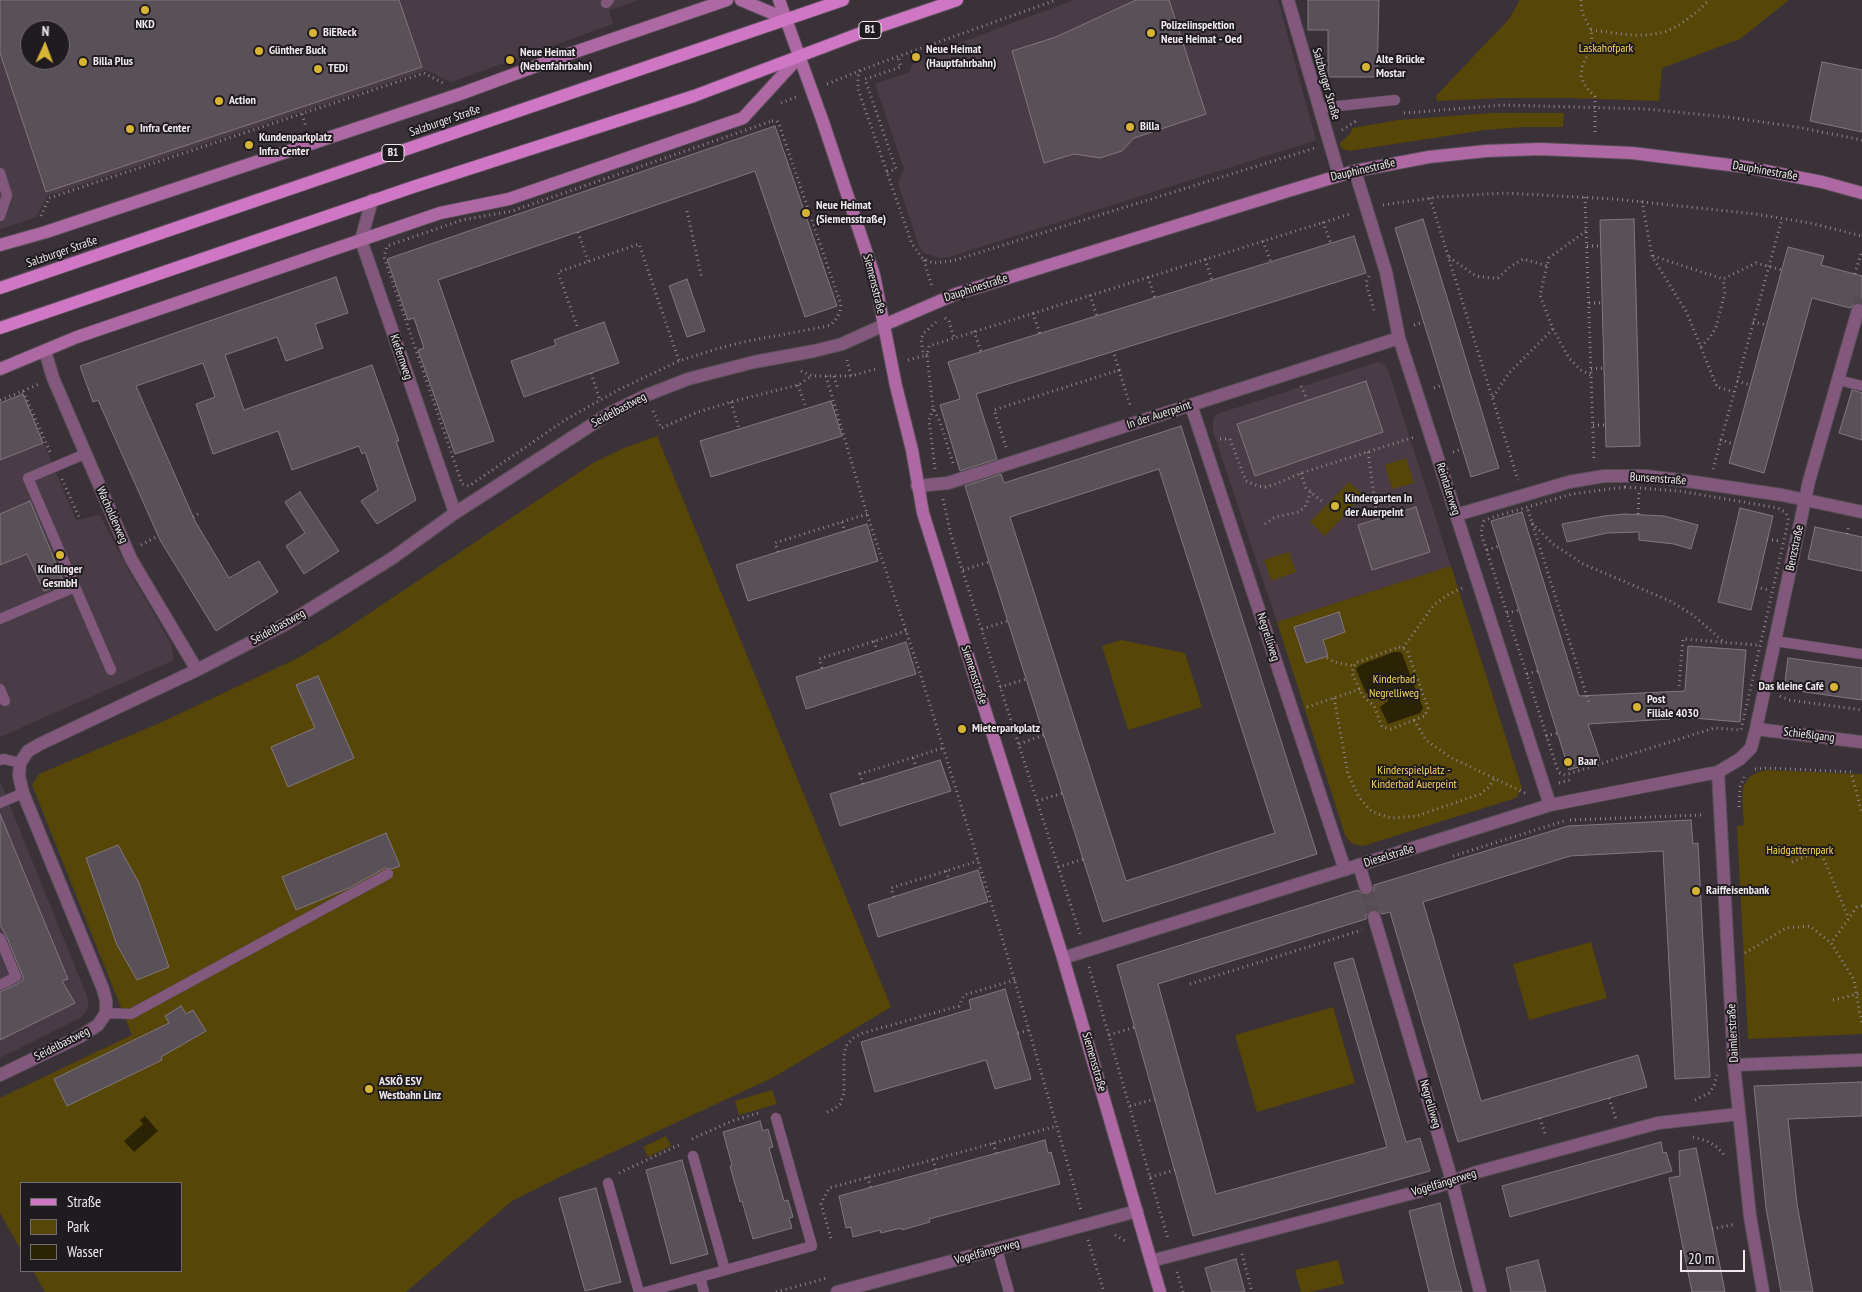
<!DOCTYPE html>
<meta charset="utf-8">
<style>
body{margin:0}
#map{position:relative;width:1862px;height:1292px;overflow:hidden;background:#3b3239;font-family:"PT Sans Narrow",sans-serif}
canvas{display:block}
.legend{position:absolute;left:20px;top:1182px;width:162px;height:90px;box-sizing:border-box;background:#1f1b1e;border:1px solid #726d71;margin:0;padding:6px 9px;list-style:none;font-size:15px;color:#efe9ed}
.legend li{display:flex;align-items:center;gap:10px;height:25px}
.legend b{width:25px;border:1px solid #726d71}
.north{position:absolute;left:20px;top:20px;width:50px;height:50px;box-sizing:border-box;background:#1f1b1e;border:1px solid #726d71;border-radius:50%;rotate:2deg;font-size:14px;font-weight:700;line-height:20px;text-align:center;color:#efe9ed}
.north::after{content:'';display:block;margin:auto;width:18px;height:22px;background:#d7b434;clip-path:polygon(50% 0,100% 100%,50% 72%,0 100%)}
.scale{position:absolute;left:1680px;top:1250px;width:65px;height:22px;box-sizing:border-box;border:2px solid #efe9ed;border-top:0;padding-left:6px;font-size:15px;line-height:18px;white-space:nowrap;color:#efe9ed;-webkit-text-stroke:4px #1f1b1e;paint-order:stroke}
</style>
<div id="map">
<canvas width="1862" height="1292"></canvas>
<ul class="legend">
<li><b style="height:6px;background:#cf76c4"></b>Straße</li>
<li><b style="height:14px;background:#564607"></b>Park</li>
<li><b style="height:14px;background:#2b2306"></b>Wasser</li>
</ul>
<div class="north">N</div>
<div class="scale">20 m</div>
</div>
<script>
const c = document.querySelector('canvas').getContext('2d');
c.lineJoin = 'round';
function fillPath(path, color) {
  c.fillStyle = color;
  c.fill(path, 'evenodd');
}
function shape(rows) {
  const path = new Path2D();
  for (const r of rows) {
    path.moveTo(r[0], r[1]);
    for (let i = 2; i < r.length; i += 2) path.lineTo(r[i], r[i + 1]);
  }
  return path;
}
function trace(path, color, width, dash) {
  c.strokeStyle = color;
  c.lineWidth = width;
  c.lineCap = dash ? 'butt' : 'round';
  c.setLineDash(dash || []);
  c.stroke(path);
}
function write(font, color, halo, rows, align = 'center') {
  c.font = font + ' "PT Sans Narrow",sans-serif';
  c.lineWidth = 4;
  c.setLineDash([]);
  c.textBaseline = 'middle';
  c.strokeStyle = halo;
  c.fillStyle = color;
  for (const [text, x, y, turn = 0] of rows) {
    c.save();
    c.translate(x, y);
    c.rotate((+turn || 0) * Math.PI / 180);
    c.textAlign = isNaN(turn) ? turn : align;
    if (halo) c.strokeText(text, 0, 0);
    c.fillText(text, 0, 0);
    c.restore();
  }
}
fillPath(shape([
 [0,0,639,0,609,10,613,24,451,82,426,70,47,196,36,217,1,229,0,229],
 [30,30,60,30,60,60,30,60],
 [1074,0,1278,0,1316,140,949,257,940,258,924,253,919,246,898,183,904,169,875,84,910,72,912,64,930,57,930,54],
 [1378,362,1384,364,1388,370,1451,566,1277,622,1213,431,1213,419,1217,414],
 [23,394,76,520,100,515,127,568,171,643,174,660,0,737,0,403],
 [0,781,88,999,88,1006,85,1013,80,1018,0,1058]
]), '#493c46');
fillPath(shape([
 [1520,0,1789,0,1740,39,1662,68,1659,101,1567,98,1502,98,1437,101,1436,96,1509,19],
 [1491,113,1564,113,1563,127,1524,127,1485,130,1349,151,1342,148,1339,144,1349,135,1353,128,1398,120],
 [657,436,891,1007,774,1077,566,1174,512,1201,406,1292,45,1292,33,1271,181,1271,181,1183,21,1183,21,1250,0,1213,0,1098,132,1035,32,785,39,774,162,722,298,658,337,635,593,463,624,448],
 [1406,458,1414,483,1392,489,1385,465],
 [1349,482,1363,495,1325,536,1310,522],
 [1289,552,1296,572,1271,581,1264,560],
 [1451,566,1522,788,1516,798,1363,846,1356,845,1350,842,1345,835,1277,622],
 [1121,640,1185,653,1202,707,1128,730,1102,646],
 [1765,770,1862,774,1862,1034,1748,1039,1737,826,1744,825,1742,799,1743,788,1747,780,1752,775],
 [1591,942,1607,998,1529,1020,1513,964],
 [1333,1007,1355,1083,1257,1112,1235,1035],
 [772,1090,777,1104,739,1115,735,1101],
 [666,1136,671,1146,648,1157,643,1147],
 [1338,1260,1344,1284,1310,1292,1301,1292,1295,1270]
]), '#564607');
fillPath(shape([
 [1394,652,1400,652,1402,654,1423,708,1420,713,1388,724,1380,707,1388,701,1388,693,1382,690,1371,694,1366,693,1356,669,1360,665],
 [145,1116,158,1131,134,1152,124,1141,143,1124,140,1120]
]), '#2b2306');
const building = shape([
 [0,0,399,0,422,67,46,192,0,53,0,0],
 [30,30,60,30,60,60,30,60,30,30],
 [1136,0,1169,0,1206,114,1134,138,1122,151,1100,158,1074,154,1044,163,1012,51,1056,37,1136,0],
 [1308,0,1379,0,1377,77,1328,77,1328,30,1308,30,1308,0],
 [1822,62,1862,70,1862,132,1810,121,1822,62],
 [775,126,837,306,805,317,755,171,438,280,494,441,455,454,418,350,424,348,414,318,408,320,387,259,775,126],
 [1423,219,1499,468,1471,477,1395,228,1423,219],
 [1634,219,1640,446,1606,447,1600,220,1634,219],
 [1354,236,1366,273,976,394,997,459,960,471,940,405,960,399,948,362,1354,236],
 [1788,247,1824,256,1821,265,1862,276,1862,303,1856,302,1850,308,1812,298,1764,473,1729,463,1788,247],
 [336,277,348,313,315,324,323,348,286,361,277,337,225,355,244,410,372,365,399,441,396,441,416,500,377,524,361,501,378,490,365,452,362,454,359,446,292,470,278,431,213,454,196,404,215,397,203,363,136,386,195,521,229,578,259,561,278,592,216,631,160,540,98,400,93,402,80,366,336,277],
 [687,279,705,331,687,337,669,286,687,279],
 [604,322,619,363,524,397,511,361,556,345,554,340,604,322],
 [1366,381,1383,432,1255,476,1237,424,1366,381],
 [1852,390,1862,393,1862,440,1839,433,1852,390],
 [23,394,43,443,0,460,0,403,23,394],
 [831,401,842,436,711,477,700,441,831,401],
 [1181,426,1317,854,1103,922,965,486,1001,474,1004,483,1181,426],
 [1159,469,1275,833,1126,881,1010,517,1159,469],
 [300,492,339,551,304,574,286,546,305,533,285,502,300,492],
 [30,501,64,583,44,591,27,554,0,565,0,514,30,501],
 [1416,507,1430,552,1372,570,1358,525,1416,507],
 [1740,508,1773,516,1751,610,1718,602,1740,508],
 [1522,512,1579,696,1685,691,1688,646,1746,650,1740,722,1670,716,1670,719,1588,724,1600,760,1569,770,1491,521,1522,512],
 [1625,514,1664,516,1698,525,1691,549,1674,544,1639,540,1639,532,1607,533,1567,542,1562,524,1604,516,1625,514],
 [867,524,878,561,748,601,736,565,867,524],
 [1815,527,1862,537,1862,571,1808,559,1815,527],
 [1339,612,1345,632,1323,640,1328,656,1306,663,1294,627,1339,612],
 [906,642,916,674,806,709,796,677,906,642],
 [1788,658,1862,668,1862,700,1784,689,1788,658],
 [318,676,354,758,288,787,271,747,315,728,296,685,318,676],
 [940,760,951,791,840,826,830,794,940,760],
 [0,814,68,979,62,981,75,1003,0,1040,0,992,19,983,23,980,23,977,6,935,0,925,0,814],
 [1691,820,1693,844,1698,843,1710,1077,1675,1079,1663,851,1570,856,1423,902,1481,1101,1638,1055,1647,1087,1458,1142,1390,912,1382,914,1376,909,1371,909,1366,915,1366,919,1158,984,1216,1194,1387,1147,1334,963,1353,958,1406,1142,1420,1138,1430,1171,1193,1236,1117,965,1358,890,1364,896,1369,896,1374,890,1374,885,1568,826,1691,820],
 [386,833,400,866,392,869,385,868,349,888,296,910,282,877,386,833],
 [118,845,139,883,169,967,137,980,117,945,86,858,118,845],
 [978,870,988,902,878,937,868,905,978,870],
 [1005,989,1031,1079,995,1089,986,1060,875,1092,861,1042,971,1009,969,1000,1005,989],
 [181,1006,186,1014,193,1010,206,1031,161,1057,162,1060,67,1106,54,1079,169,1023,165,1016,181,1006],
 [1862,1082,1862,1116,1788,1119,1797,1204,1813,1292,1781,1292,1766,1208,1754,1086,1862,1082],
 [760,1121,763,1131,768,1129,773,1147,769,1148,784,1201,788,1200,793,1217,789,1218,792,1228,753,1239,742,1201,740,1202,730,1166,732,1165,723,1132,760,1121],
 [1045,1140,1048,1153,1051,1152,1060,1184,929,1219,930,1222,902,1230,901,1228,881,1233,880,1230,853,1237,851,1227,846,1228,839,1196,1045,1140],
 [1661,1142,1663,1153,1666,1152,1672,1171,1510,1217,1502,1186,1661,1142],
 [1696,1148,1718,1256,1725,1292,1692,1292,1669,1178,1680,1176,1679,1151,1696,1148],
 [682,1160,708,1254,671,1264,646,1170,682,1160],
 [596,1188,621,1282,585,1291,559,1198,596,1188],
 [1440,1203,1455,1267,1462,1292,1429,1292,1409,1211,1440,1203],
 [1236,1259,1245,1292,1212,1292,1205,1268,1236,1259],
 [1538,1260,1546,1292,1511,1292,1506,1268,1538,1260]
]);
fillPath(building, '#5a5058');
trace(building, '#827780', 1);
trace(shape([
 [1858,310,1862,297],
 [1366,888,1374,917]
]), '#564d54', 12, [12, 6]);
const lane = shape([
 [606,3,609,0],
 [1319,108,1395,100],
 [0,173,7,195,0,216],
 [1838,380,1862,386],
 [85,454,28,478,111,670],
 [0,619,75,587],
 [1775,641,1862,654],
 [0,689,5,701],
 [0,760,4,759,20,763],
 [0,803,23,793],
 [0,938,16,977,0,985],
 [106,1013,131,1014,388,874],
 [693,1156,725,1270],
 [608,1183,639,1292],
 [997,1249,1009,1292],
 [700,1277,704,1292],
 [646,1292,812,1246,776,1118]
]);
const street = shape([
 [1288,0,1339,175],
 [1355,171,1386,272,1399,338,1550,805],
 [372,200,361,240,455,513],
 [45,351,53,378,131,559,197,670],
 [1191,405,1345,870],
 [917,486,948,483,1399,338],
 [1456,515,1569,482,1604,476,1645,476,1680,480,1782,495,1862,512],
 [1756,729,1862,742],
 [1718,772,1734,1065,1750,1216,1763,1292],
 [1359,865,1366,888],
 [1374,917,1452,1181,1480,1292],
 [1063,958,1550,805,1718,772,1740,759,1751,748,1756,729,1809,481,1858,310],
 [1734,1065,1862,1060],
 [0,1075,81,1036,98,1025,106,1013,106,1001,103,989,23,793,19,776,20,763,28,751,40,744,197,670,286,624,391,559,455,513,610,413,647,395,688,379,754,362,814,351,842,344,884,325],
 [1151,1261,1436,1187,1477,1172,1658,1123,1739,1114],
 [837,1292,1137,1211]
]);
const secondary = shape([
 [741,0,786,19],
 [779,0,823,122,874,275,896,386,912,450,923,513,1063,958,1160,1292],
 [0,245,46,232,463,93,569,54,727,0],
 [884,325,956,294,1288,191,1355,171,1429,157,1486,151,1540,149,1632,153,1746,167,1822,182,1862,193],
 [0,369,77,337,440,213,509,199,743,118,799,57]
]);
const primary = shape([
 [0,288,843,0],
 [0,328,413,187,694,96,866,31,957,0]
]);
trace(lane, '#584f56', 11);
trace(street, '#584f56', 14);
trace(secondary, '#584f56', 14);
trace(primary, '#584f56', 14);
trace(shape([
 [1581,0,1582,12,1591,30,1592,37,1591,47,1582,67,1581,77,1586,87,1595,97,1595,135],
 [1591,30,1630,35,1648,35,1665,32,1679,25,1698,11,1709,0],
 [860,70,858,76,858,89,912,244,923,259,933,263,952,261,1315,148],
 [827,84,877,64,1056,0],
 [781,103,796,97],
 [1404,113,1504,105,1647,109,1727,117,1797,127,1862,140],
 [302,114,306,127],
 [772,121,777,121,779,124,841,305,840,312,836,319,831,325,823,327,748,341,716,349,679,361,620,389,565,420,469,486,462,484,384,257,387,246,462,220,512,211,772,121],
 [1342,130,1356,121],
 [887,172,896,169,865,79,901,67,898,57],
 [1585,197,1594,462],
 [1430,198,1518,480],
 [1642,201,1652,256,1687,313,1717,387,1734,392],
 [1383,205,1438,197,1505,193,1614,199,1755,214,1810,223,1862,236],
 [687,211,702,279],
 [41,216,49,198,424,73,443,83],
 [1323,222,1331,244],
 [1586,231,1549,258,1540,295,1553,329,1569,358,1581,370,1591,375],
 [578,232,588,261],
 [1263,241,1271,262],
 [1587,246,1600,246],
 [1653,256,1723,279,1756,263,1782,270],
 [1449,257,1476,276,1490,278,1498,278,1510,267,1523,259,1547,266],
 [1205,259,1212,280],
 [924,260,932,287],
 [1855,274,1862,250],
 [1369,276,1366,283,1374,310],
 [1148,277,1155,298],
 [1090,295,1097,316],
 [1589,303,1602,303],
 [1033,313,1040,334],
 [945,318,949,321,954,338],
 [1753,322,1767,325],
 [1414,325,1424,322],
 [577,326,558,272,639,244,679,361],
 [974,331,981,352],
 [1701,347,1711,336,1716,327,1725,292,1723,279],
 [927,355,923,351,921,340,923,334,936,322],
 [847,360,851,376],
 [908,360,927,355],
 [1591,369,1604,368],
 [1119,370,1131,408],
 [801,371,812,376,851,376,876,369],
 [591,373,600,400],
 [826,376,867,514,922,679,1006,951,1081,1210],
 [834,376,838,389],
 [1737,381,1750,385],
 [798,385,806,408],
 [1301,386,1307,400],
 [1434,388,1443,385],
 [23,391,39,384],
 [1493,397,1509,373,1553,329],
 [0,400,23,391,50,452],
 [731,402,739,429],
 [933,409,929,420,935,469],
 [653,411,661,428,698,412,734,401,798,385,812,376],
 [1593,425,1606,425],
 [1220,439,1230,439,1246,481,1258,486,1265,487,1276,484,1301,473,1415,437],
 [1720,440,1734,444],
 [1006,447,994,410,1119,370,1113,351],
 [1368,452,1376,510],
 [1453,452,1462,449],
 [953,463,940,422,933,408,927,355,929,346,1350,214],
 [1713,469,1782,219],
 [1301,473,1306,488,1324,503],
 [62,479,79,517],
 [1625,487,1679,491,1778,508,1786,513,1788,519,1787,527,1741,730,1714,728,1565,775,1560,773,1557,768,1481,533,1482,527,1484,521,1490,518,1572,494,1625,487],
 [943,499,951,535,1081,937],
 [1528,510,1589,703],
 [1638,514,1639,493],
 [193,517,198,514],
 [842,522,845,532],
 [1532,523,1553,544,1583,564,1670,601,1693,615,1725,643],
 [1265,524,1275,517,1299,512,1305,507,1311,492],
 [1847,534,1849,525],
 [1767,539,1780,541],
 [141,545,158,536],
 [1487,550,1499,546],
 [778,552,775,543,867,514],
 [963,570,989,562],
 [1756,587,1769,590],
 [1507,613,1519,610],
 [982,629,1008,621],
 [874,641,877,651],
 [1399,647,1407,650,1428,708,1425,716,1391,729,1382,727,1374,706,1362,695,1352,673,1355,663,1399,647],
 [1403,648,1434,605,1449,594,1462,588],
 [1327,658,1334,662,1354,666],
 [822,668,819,659,906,631],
 [1527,674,1538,671],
 [1679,686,1683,639,1757,645],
 [1000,687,1026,679],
 [1780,696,1789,700,1862,710],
 [1334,698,1348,774,1359,797,1372,812,1391,818,1417,816,1480,794,1489,787,1494,779],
 [1307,707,1360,689],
 [1414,720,1426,740,1450,757,1527,794],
 [1546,736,1558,733],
 [1019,744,1044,735],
 [913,758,916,767],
 [1755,769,1767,768,1851,772,1862,814],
 [1559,783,1570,780],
 [863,784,860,774,943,748],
 [1037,801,1063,793],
 [1739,807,1740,787,1744,777],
 [1570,820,1703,815],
 [1453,856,1564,821],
 [1792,862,1820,850,1849,919],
 [1058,867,1084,859],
 [946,871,949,879],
 [894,897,891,888,978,861],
 [1862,906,1857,907,1831,943,1854,980,1862,1026],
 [1745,953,1786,928,1810,926,1831,943],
 [1089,967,1168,1239],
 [1190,984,1362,930],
 [1833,1000,1862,993],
 [1018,1033,1029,1030],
 [1109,1035,1135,1027],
 [1609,1098,1616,1119],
 [1695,1100,1709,1093,1714,1086,1717,1075],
 [1130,1106,1155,1099],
 [827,1112,834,1109,840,1104,844,1093,844,1056,846,1046,853,1038,863,1033,959,1006,964,995,1015,980],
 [1540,1118,1546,1137],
 [1693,1137,1707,1141,1717,1147,1725,1156],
 [692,1139,732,1121,762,1112],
 [993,1143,997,1156],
 [933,1159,937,1174],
 [619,1173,681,1144],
 [867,1177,871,1187],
 [1150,1177,1175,1170],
 [1712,1229,1736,1224],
 [1115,1235,1127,1242],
 [831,1238,821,1204,829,1188,1057,1126],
 [1088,1240,1104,1292],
 [1242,1254,1252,1292],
 [1177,1272,1183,1292],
 [776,1292,827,1278]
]), '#8f878d', 3, [1, 4]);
trace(lane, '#83587d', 10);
trace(street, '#83587d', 12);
trace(secondary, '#ae69a5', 12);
trace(primary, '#cf76c4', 12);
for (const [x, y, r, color] of [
 [145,10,5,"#d7b434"],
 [313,33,5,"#d7b434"],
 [1151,33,5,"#d7b434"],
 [259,51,5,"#d7b434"],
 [916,57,5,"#d7b434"],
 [510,60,5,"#d7b434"],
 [83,62,5,"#d7b434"],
 [1366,67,5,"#d7b434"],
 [318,69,5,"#d7b434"],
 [219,101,5,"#d7b434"],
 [1130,127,5,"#d7b434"],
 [130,129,5,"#d7b434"],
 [249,145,5,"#d7b434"],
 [806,213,5,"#d7b434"],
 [1335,506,5,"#d7b434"],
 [60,555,5,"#d7b434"],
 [1834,687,5,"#d7b434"],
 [1637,707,5,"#d7b434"],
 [962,729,5,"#d7b434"],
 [1568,762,5,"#d7b434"],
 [1696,891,5,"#d7b434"],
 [369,1089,5,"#d7b434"]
]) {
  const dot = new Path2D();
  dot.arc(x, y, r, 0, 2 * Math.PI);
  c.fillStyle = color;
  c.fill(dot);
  trace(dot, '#1f1b1e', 2);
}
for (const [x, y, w] of [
 [870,30,22],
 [393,153,22]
]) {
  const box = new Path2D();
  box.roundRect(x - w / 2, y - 8.5, w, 17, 4);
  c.fillStyle = '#1f1b1e';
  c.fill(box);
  trace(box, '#efe9ed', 1);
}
write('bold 11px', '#efe9ed', null, [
 ["B1",870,30],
 ["B1",393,153]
]);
write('bold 12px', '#efe9ed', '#1f1b1e', [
 ["NKD",145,25,"center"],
 ["Polizeiinspektion",1161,26],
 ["Neue Heimat - Oed",1161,40],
 ["BiEReck",323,33],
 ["Neue Heimat",926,50],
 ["(Hauptfahrbahn)",926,64],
 ["Günther Buck",269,51],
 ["Neue Heimat",520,53],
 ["(Nebenfahrbahn)",520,67],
 ["Alte Brücke",1376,60],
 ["Mostar",1376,74],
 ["Billa Plus",93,62],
 ["TEDi",328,69],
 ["Action",229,101],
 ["Billa",1140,127],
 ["Infra Center",140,129],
 ["Kundenparkplatz",259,138],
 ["Infra Center",259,152],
 ["Neue Heimat",816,206],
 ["(Siemensstraße)",816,220],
 ["Kindergarten In",1345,499],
 ["der Auerpeint",1345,513],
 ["Kindlinger",60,570,"center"],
 ["GesmbH",60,584,"center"],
 ["Das kleine Café",1824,687,"right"],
 ["Post",1647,700],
 ["Filiale 4030",1647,714],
 ["Mieterparkplatz",972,729],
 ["Baar",1578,762],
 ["Raiffeisenbank",1706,891],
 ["ASKÖ ESV",379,1082],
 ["Westbahn Linz",379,1096]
], 'left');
write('12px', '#f9d55c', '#1f1b1e', [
 ["Laskahofpark",1606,49],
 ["Kinderbad",1394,680],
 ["Negrelliweg",1394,694],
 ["Kinderspielplatz -",1414,771],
 ["Kinderbad Auerpeint",1414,785],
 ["Haidgatternpark",1800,851]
]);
write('12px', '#efe9ed', '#1f1b1e', [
 ["Salzburger Straße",1326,84,74],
 ["Salzburger Straße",445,121,-19],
 ["Dauphinestraße",1363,170,-13],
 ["Dauphinestraße",1765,171,10],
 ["Salzburger Straße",62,252,-19],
 ["Siemensstraße",874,284,76],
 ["Dauphinestraße",976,288,-18],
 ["Kiefernweg",401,357,71],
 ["Seidelbastweg",619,410,-28],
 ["In der Auerpeint",1159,415,-18],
 ["Bunsenstraße",1658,479,4],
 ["Reintalerweg",1448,489,72],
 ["Wacholderweg",112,515,66],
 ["Benzstraße",1795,548,-78],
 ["Seidelbastweg",278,627,-29],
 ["Negrelliweg",1268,637,72],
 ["Siemensstraße",974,675,72],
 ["Schießlgang",1809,735,7],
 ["Dieselstraße",1389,856,-17],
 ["Daimlerstraße",1733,1033,-93],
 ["Seidelbastweg",62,1044,-27],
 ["Siemensstraße",1094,1062,74],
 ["Negrelliweg",1430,1104,74],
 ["Vogelfängerweg",1444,1183,-17],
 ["Vogelfängerweg",987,1252,-15]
]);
</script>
